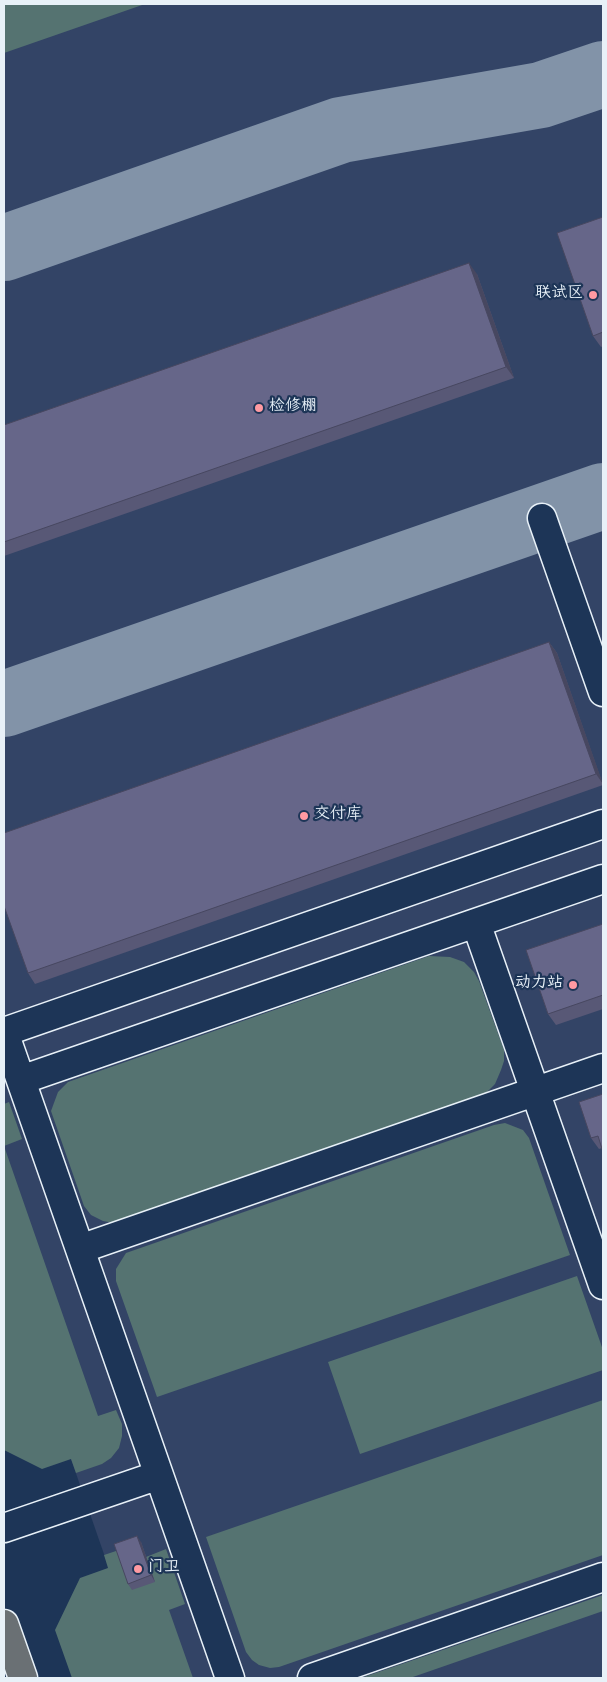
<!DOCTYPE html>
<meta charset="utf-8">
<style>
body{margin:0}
#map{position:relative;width:607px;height:1682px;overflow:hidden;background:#1d3557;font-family:Dekko,sans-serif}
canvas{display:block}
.frame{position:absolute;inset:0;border:5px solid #e8f1f8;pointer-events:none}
</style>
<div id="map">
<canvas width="607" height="1682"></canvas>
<div class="frame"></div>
</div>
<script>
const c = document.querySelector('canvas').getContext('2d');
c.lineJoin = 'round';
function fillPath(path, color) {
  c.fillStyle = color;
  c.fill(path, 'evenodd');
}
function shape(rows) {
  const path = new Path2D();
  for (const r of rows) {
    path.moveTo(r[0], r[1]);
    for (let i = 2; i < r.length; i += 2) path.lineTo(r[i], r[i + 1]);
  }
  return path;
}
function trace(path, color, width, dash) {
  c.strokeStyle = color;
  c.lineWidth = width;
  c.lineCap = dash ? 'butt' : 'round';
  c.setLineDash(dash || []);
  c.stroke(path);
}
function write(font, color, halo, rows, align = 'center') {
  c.font = font + ' Dekko,"LXGW WenKai TC",sans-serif';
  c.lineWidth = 4.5;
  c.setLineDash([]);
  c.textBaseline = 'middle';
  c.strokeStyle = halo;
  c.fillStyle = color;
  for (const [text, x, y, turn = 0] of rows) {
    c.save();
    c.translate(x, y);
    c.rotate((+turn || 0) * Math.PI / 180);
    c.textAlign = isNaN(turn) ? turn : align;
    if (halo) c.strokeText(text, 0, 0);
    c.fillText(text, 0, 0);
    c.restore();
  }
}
fillPath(shape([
 [4,4,603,4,603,1678,147,1678,4,1266]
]), '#346');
fillPath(shape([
 [4,4,145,4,4,53],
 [429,956,450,957,464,962,474,972,479,981,504,1050,504,1061,501,1070,495,1084,485,1094,472,1100,114,1223,103,1221,91,1215,84,1206,51,1111,58,1092,68,1082],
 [9,1102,22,1139,4,1146,4,1104],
 [505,1123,523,1130,529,1138,570,1255,157,1397,116,1281,116,1269,126,1253,494,1125],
 [4,1146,98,1416,116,1410,122,1424,122,1436,119,1448,111,1458,102,1464,76,1473,71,1459,42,1469,4,1450],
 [577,1276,603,1350,603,1370,360,1454,328,1362],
 [603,1400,603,1555,279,1667,270,1668,259,1665,252,1660,246,1652,206,1537],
 [166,1549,185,1604,169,1610,193,1678,72,1678,55,1630,80,1578,108,1568,104,1555,119,1550,146,1557],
 [603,1595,603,1611,410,1678,361,1678]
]), '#557371');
trace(shape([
 [4,248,341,130,541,95,603,74],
 [4,704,603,496]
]), '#8293a8', 66);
const minor = shape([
 [542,518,603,692],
 [476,923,603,1285],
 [4,1032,230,1678],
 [4,1032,603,824],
 [21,1080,603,879],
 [80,1249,603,1068],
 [4,1528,159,1475],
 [312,1678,603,1577]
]);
const major = shape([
 [4,1624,23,1678]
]);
trace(minor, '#e8f1f8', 31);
trace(major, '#e8f1f8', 31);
trace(minor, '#1d3557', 28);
trace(major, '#6a7074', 28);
fillPath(shape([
 [603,217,603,346,601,347,593,336],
 [477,274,514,378,4,556,4,425],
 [549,642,557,653,603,785,35,984,28,973],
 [603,924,603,1009,556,1025,548,1014],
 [603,1094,602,1148,599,1149,591,1138],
 [141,1542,155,1582,132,1590,128,1584]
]), '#585876');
fillPath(shape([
 [469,263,477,274,514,378,506,367],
 [549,642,557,653,603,784,596,774],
 [137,1536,141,1542,155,1582,151,1575]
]), '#474760');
const building = shape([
 [603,217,603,332,593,336,557,233,603,217],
 [469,263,506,367,4,542,4,425,469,263],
 [549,642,596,774,28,973,4,906,4,833,549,642],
 [603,924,603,995,548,1014,526,950,603,924],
 [603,1094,603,1152,598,1136,591,1138,579,1102,603,1094],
 [137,1536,151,1575,128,1584,114,1544,137,1536]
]);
fillPath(building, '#666689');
trace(building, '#474760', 1);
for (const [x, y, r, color] of [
 [593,295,5,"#ff9aa2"],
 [259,408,5,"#ff9aa2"],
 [304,816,5,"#ff9aa2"],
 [573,985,5,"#ff9aa2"],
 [138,1569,5,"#ff9aa2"]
]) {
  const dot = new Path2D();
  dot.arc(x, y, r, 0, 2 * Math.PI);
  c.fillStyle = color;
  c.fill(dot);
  trace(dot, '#1d3557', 2);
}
write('16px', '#e8f1f8', '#1d3557', [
 ["联试区",583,295,"right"],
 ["检修棚",269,408],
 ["交付库",314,816],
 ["动力站",563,985,"right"],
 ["门卫",148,1569]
], 'left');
</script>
